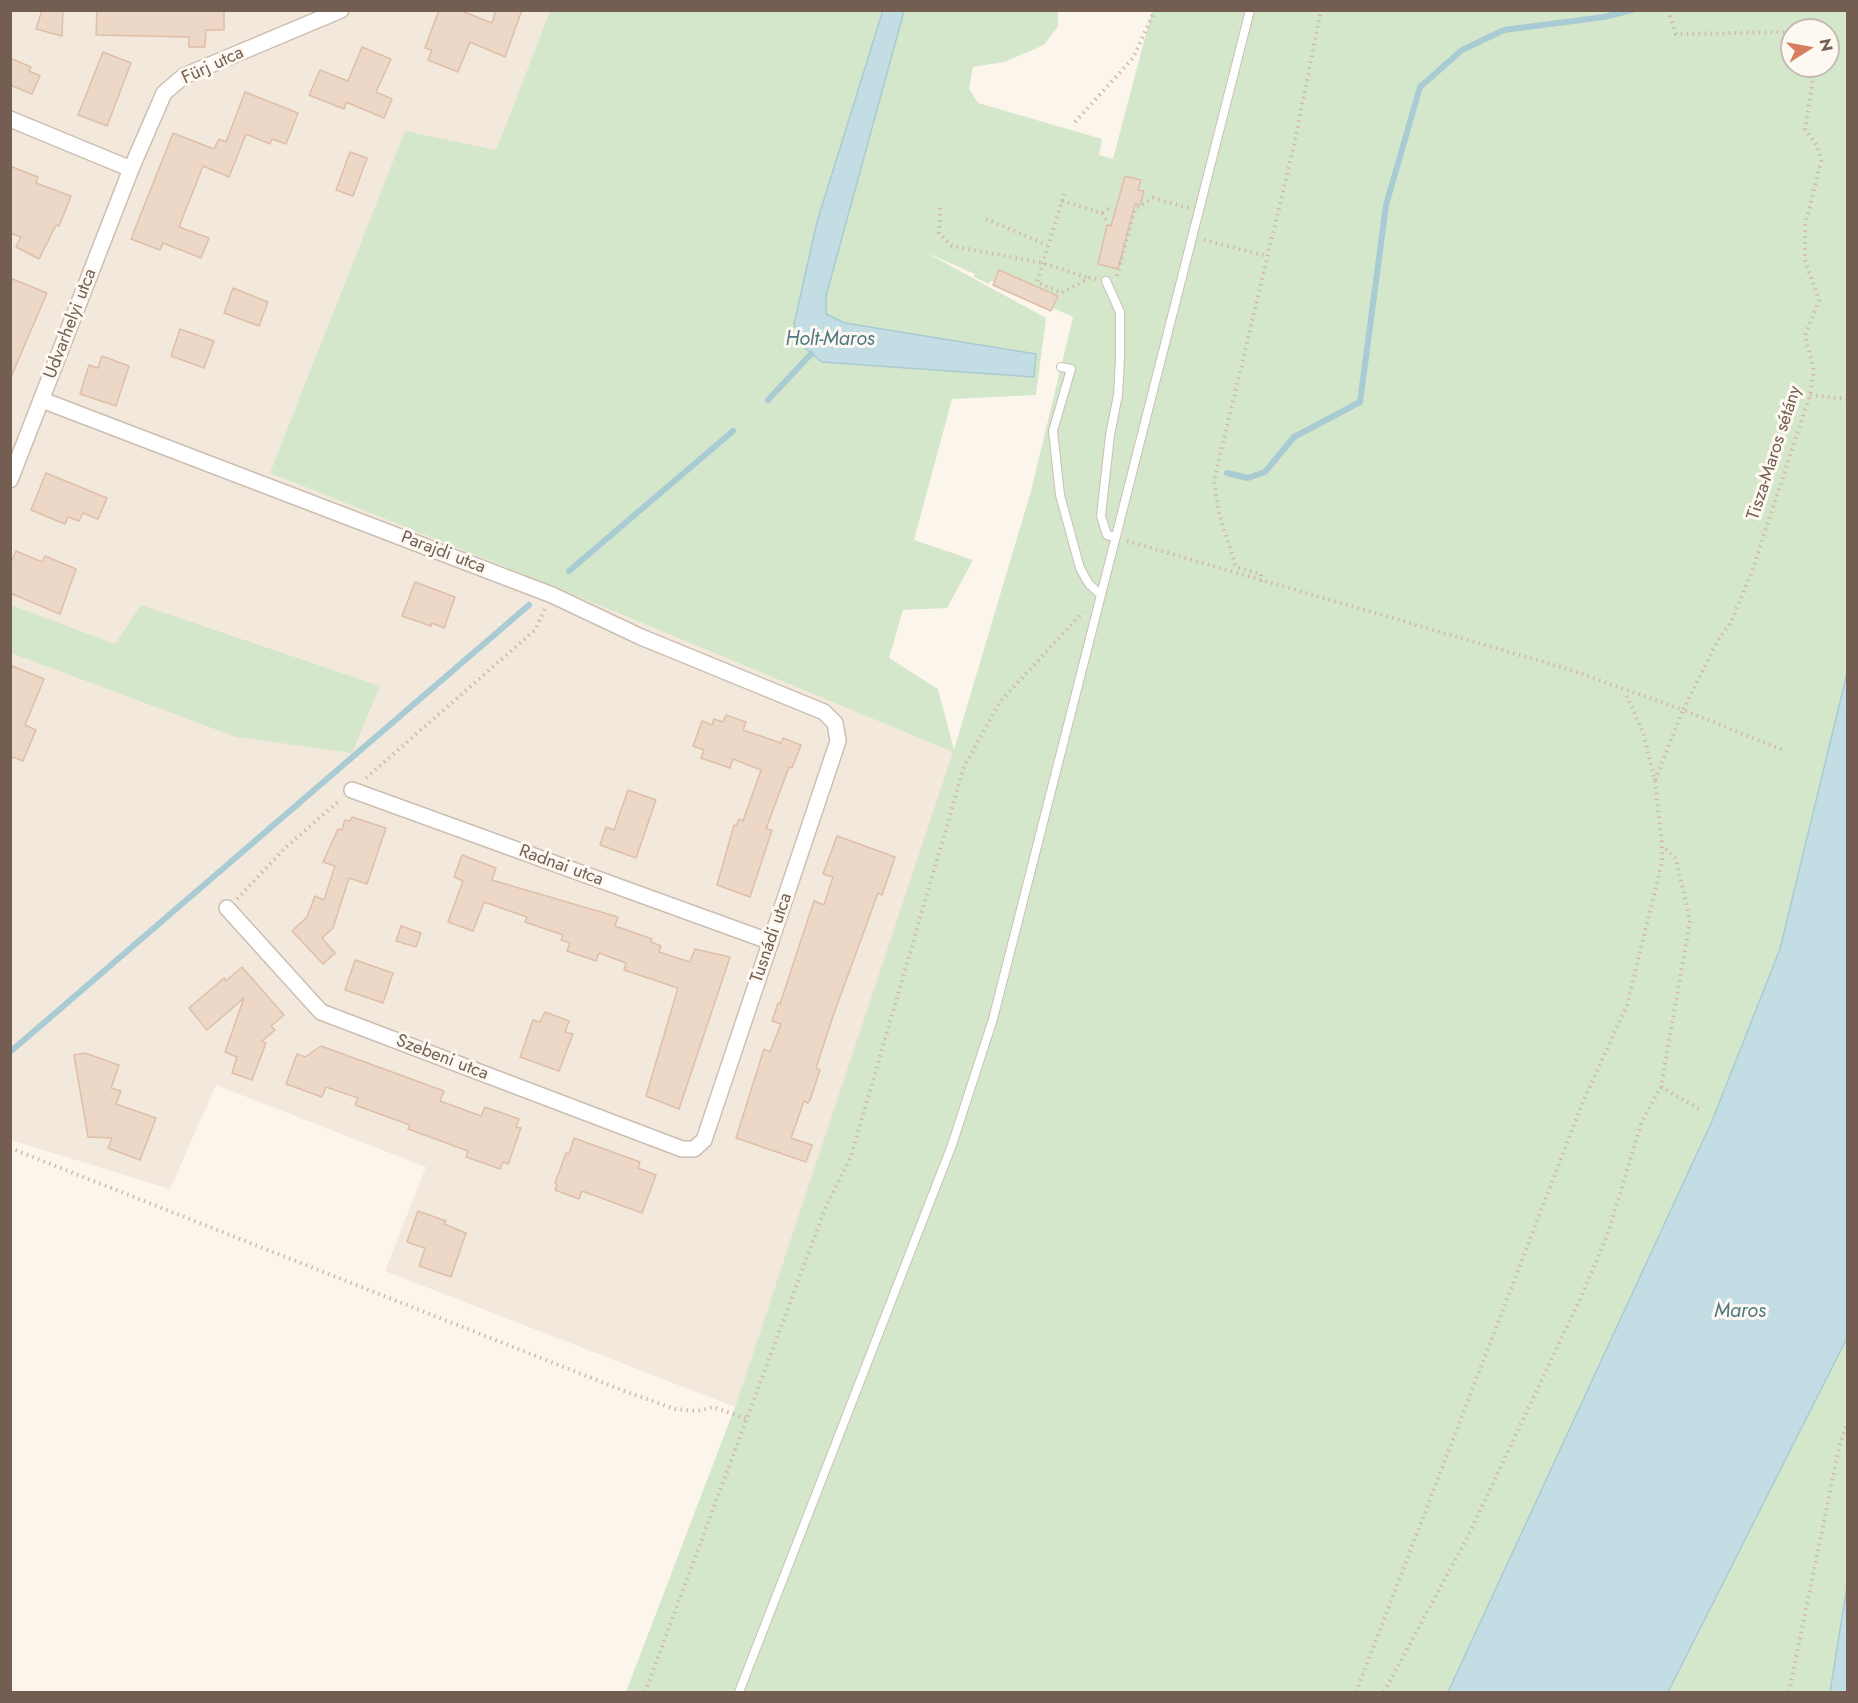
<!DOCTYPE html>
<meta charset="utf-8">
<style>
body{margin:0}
#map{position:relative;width:1858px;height:1703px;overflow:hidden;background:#fbf5ec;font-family:Jost,sans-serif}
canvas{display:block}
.frame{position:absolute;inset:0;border:12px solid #735e51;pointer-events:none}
.north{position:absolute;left:1780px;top:18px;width:60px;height:60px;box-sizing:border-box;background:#fdf9f2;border:2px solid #c6bbb2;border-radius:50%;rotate:79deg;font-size:16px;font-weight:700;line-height:24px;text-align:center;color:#735e51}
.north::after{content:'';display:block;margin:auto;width:21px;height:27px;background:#d67e5f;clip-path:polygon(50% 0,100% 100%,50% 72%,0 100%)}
</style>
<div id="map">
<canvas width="1858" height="1703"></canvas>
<div class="frame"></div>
<div class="north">N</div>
</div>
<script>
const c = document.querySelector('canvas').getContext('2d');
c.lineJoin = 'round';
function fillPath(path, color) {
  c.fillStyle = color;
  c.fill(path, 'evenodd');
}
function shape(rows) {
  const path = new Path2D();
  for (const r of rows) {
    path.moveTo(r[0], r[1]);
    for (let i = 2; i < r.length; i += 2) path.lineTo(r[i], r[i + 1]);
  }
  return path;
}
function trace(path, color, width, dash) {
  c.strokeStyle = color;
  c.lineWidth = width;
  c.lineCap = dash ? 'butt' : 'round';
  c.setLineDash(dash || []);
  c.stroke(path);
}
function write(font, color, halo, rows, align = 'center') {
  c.font = font + ' Jost,sans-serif';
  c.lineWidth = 6;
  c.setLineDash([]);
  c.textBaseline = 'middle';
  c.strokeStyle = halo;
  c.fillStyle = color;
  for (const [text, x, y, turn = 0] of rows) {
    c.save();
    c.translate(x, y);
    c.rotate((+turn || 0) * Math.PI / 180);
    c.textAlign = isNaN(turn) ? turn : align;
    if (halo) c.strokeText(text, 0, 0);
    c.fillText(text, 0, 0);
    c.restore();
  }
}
fillPath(shape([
 [10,11,550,11,496,150,270,473,560,589,954,752,735,1407,385,1271,426,1167,216,1085,170,1189,11,1140]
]), '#f2e8db');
fillPath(shape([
 [550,11,883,11,817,222,794,324,1034,377,1035,354,845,323,826,314,826,296,904,11,1058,11,1058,26,1044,45,1004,62,973,67,969,89,978,103,1102,139,1099,155,1113,159,1152,11,1847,11,1848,673,1829,758,1780,949,1712,1120,1448,1692,626,1692,735,1407,953,752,560,589,270,473,405,131,496,150],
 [1792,30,1828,30,1828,66,1792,66],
 [925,252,975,274,974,277,989,284,991,281,994,282,993,285,1051,311,1053,308,1073,317,1031,491,954,750,938,689,889,658,903,610,947,608,973,560,914,540,952,399,1036,395,1046,318],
 [11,605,115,644,141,605,380,686,352,753,236,737,11,653],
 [1847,1338,1847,1586,1830,1692,1668,1692]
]), '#d5e7cb');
const water = shape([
 [883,10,904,11,826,296,826,314,845,323,1036,354,1034,377,822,362,801,345,794,324,817,222,883,10],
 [1847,673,1847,1338,1668,1692,1448,1692,1712,1121,1780,949,1847,673],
 [1847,1586,1847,1692,1830,1692,1844,1605,1847,1586]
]);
fillPath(water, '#c2dde3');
trace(water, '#a9cbd3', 1.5);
trace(shape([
 [768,400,811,354],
 [1227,473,1248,478,1265,472,1294,437,1360,402,1386,205,1420,87,1462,50,1504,30,1604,17,1632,10],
 [569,571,733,431],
 [10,1052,529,605]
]), '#a9cbd3', 6);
const building = shape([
 [42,10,63,10,62,36,36,29,42,10],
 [97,10,224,10,224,30,206,30,205,47,189,47,189,37,96,35,97,10],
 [439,10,459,10,492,23,496,10,522,10,505,57,470,42,458,72,428,60,432,50,425,48,439,10],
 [362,47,391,59,376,92,392,99,384,118,346,102,344,109,309,95,320,70,348,81,362,47],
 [103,52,131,63,107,126,78,115,103,52],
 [10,58,31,67,29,71,40,76,32,94,10,85,10,58],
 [245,92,298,113,286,144,272,139,270,144,246,134,229,177,203,166,179,227,209,238,201,258,163,243,160,250,131,239,173,133,214,149,219,139,226,142,245,92],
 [350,152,367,158,353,196,336,190,350,152],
 [10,166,38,177,36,183,71,196,59,226,56,225,39,259,16,247,21,237,10,233,10,166],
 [1125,176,1141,180,1138,190,1144,191,1140,205,1135,204,1118,269,1098,264,1107,225,1111,226,1125,176],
 [999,270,1058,296,1051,311,993,285,999,270],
 [10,278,47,293,11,377,10,377,10,278],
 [233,288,268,302,259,326,224,313,233,288],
 [180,329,214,341,204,368,171,356,180,329],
 [102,356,129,366,116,406,80,394,89,365,98,368,102,356],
 [46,473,107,498,98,519,83,513,79,521,68,517,65,524,31,510,46,473],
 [16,551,42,562,45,556,76,569,60,614,10,593,10,564,16,551],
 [415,582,455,597,444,628,432,623,431,626,402,616,415,582],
 [10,665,44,679,25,725,36,730,23,761,13,757,10,760,10,665],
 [726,715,746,722,743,730,781,743,783,738,801,745,792,768,789,767,766,829,772,830,750,897,717,885,734,825,736,826,739,819,743,821,761,770,733,759,730,768,701,758,704,750,693,746,702,721,712,725,714,719,723,722,726,715],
 [628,790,656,800,636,858,600,845,606,827,614,830,628,790],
 [352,817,386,828,367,884,349,878,333,928,322,938,335,953,323,964,292,931,307,917,315,896,324,900,335,866,323,862,338,829,342,830,345,820,350,821,352,817],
 [837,836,895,857,882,895,878,893,833,1016,816,1068,820,1070,810,1100,808,1103,804,1101,791,1138,812,1145,806,1162,736,1138,764,1049,770,1052,781,1024,772,1021,778,1003,780,1004,814,901,824,905,833,877,823,874,837,836],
 [462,855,496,868,492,880,618,917,615,926,652,939,651,942,661,946,659,952,690,962,695,949,730,957,679,1109,646,1096,678,988,624,970,626,963,599,953,596,961,567,951,570,943,561,940,563,935,525,922,527,917,484,902,473,931,448,922,463,881,454,877,462,855],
 [401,926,421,933,416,947,396,941,401,926],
 [355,960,393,973,383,1003,345,990,355,960],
 [242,967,284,1015,271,1026,275,1030,262,1041,266,1043,252,1080,232,1073,237,1057,225,1052,244,998,207,1030,189,1008,224,978,226,981,242,967],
 [545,1012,569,1021,565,1032,573,1034,559,1071,520,1057,533,1020,540,1022,545,1012],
 [321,1046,444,1091,440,1101,481,1116,485,1107,519,1119,516,1127,521,1128,508,1164,503,1162,500,1169,466,1157,468,1151,408,1129,410,1125,355,1105,358,1098,326,1087,322,1097,286,1084,297,1054,305,1057,321,1046],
 [85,1053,119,1065,111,1088,121,1091,116,1104,156,1118,140,1160,108,1148,112,1138,88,1137,74,1055,85,1053],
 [574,1138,640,1162,638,1168,656,1175,642,1213,582,1191,579,1199,555,1190,557,1185,555,1183,566,1153,569,1154,574,1138],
 [418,1211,446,1221,444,1224,466,1233,451,1277,419,1266,425,1248,407,1242,418,1211]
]);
fillPath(building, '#edd7c6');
trace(building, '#debfa8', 1.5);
const lane = shape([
 [1106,281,1120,312,1120,359,1118,395,1110,435,1101,516,1107,535,1116,537],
 [1061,367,1071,369,1053,431,1060,495,1080,568,1089,584,1101,595],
 [739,1692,952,1145,993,1019,1250,10]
]);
const street = shape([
 [10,119,131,169],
 [42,400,552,595,641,637,824,712,835,723,838,741,704,1140,694,1149,682,1149,321,1012,227,908],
 [10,480,131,169,164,93,184,76,341,10],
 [352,790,771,942]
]);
trace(lane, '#ccbeb2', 10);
trace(street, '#ccbeb2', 18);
trace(shape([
 [1668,10,1676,34,1792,32],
 [1075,122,1133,58,1155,10],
 [1062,201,1064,194],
 [940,208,939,233,952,246,1043,263,1089,278],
 [1102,213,1107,222],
 [986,219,1047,245],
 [1204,240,1267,256],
 [1117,276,1135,209,1153,198,1189,208],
 [1096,279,1090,278,1061,293,1037,282,1062,201,1102,213,1109,208],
 [1810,395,1848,399],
 [1127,541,1568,669,1683,710,1717,642,1731,622,1751,574,1810,395,1814,370,1805,336,1819,300,1805,260,1805,226,1821,161,1817,146,1805,129,1815,66],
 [1261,582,1261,574,1236,567,1219,513,1214,481,1294,145,1321,10],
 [366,778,535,630,545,609],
 [1655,780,1683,710,1783,750],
 [237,899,285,848,340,800],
 [1661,1087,1701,1110],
 [10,1148,627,1392,675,1409,698,1411,713,1407,747,1419],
 [645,1692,826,1206,851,1156,964,767,999,703,1083,612],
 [1356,1692,1582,1104,1627,1005,1662,862,1662,845,1655,781,1643,732,1625,692],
 [1384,1692,1468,1536,1580,1299,1607,1236,1642,1121,1661,1087,1690,921,1676,859,1663,846],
 [1789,1692,1840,1443,1848,1422]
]), '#d2baa9', 4, [1.5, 4.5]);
trace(lane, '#fff', 8);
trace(street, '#fff', 15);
write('18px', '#735e51', '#fdf9f2', [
 ["Fürj utca",213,66,-25],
 ["Udvarhelyi utca",71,324,-69],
 ["Tisza-Maros sétány",1775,453,-72],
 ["Parajdi utca",443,553,21],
 ["Radnai utca",561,866,20],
 ["Tusnádi utca",772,938,-71],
 ["Szebeni utca",442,1058,21]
]);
write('italic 20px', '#4c7984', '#fdf9f2', [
 ["Holt-Maros",830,340],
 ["Maros",1740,1312]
]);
</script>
